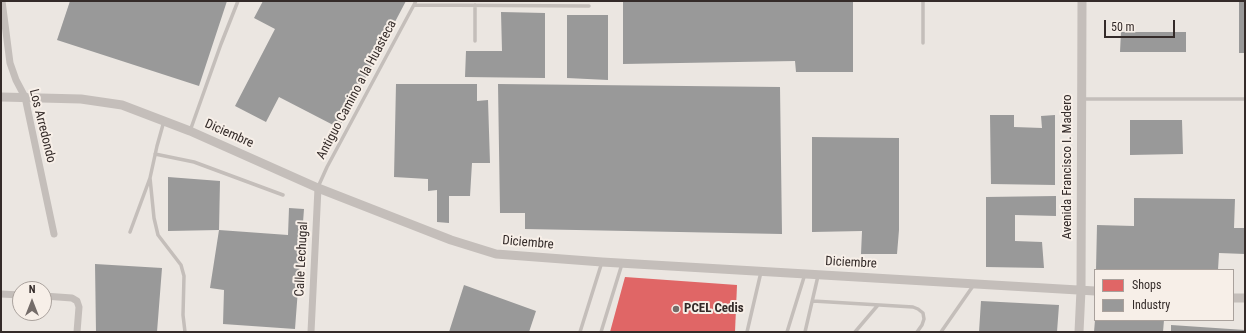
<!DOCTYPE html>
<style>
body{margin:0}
#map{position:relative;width:1246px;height:333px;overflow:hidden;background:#ebe6e1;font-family:"Roboto Condensed",sans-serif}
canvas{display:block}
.frame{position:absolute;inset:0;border:2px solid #342b29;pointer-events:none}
.legend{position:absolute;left:1094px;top:269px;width:140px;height:52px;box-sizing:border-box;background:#f7efe8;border:1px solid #a9a19c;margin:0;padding:5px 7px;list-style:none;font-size:12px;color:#342b29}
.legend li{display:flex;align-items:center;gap:8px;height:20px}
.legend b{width:20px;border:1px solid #a9a19c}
.north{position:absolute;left:12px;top:281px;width:40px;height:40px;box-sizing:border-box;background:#f7efe8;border:1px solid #a9a19c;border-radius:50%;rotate:0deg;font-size:11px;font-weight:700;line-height:16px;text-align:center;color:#342b29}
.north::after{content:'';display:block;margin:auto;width:14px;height:18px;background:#746c69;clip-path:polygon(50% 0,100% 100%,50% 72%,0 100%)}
.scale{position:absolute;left:1104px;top:20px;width:71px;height:18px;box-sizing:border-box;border:2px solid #342b29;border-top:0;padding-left:5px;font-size:12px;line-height:14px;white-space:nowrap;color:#342b29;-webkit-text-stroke:3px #f7efe8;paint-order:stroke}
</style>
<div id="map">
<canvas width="1246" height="333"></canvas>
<div class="frame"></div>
<ul class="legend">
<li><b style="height:11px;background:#e06666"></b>Shops</li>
<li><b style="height:11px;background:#999"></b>Industry</li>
</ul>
<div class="north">N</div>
<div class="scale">50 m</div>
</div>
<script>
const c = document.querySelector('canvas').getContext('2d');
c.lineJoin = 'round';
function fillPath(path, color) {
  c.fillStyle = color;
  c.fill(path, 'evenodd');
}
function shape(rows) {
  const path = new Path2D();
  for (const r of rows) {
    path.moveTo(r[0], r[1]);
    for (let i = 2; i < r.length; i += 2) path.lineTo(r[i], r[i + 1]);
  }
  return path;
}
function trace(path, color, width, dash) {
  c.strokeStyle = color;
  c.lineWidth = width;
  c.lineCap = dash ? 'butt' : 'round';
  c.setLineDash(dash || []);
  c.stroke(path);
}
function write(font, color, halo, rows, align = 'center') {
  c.font = font + ' "Roboto Condensed",sans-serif';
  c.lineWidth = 4;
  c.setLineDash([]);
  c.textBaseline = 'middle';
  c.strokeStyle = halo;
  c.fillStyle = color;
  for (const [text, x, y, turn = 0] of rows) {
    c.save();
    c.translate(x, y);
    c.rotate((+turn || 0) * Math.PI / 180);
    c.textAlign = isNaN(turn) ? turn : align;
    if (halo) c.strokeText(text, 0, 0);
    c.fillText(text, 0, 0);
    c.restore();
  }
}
fillPath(shape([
 [625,277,737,285,735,332,610,332]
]), '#e06666');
fillPath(shape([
 [70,1,227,1,199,86,57,40],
 [263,1,406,1,339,128,279,97,266,122,235,106,275,29,254,18],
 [623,1,853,1,853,72,796,72,795,61,623,64],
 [1239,1,1245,1,1245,53,1239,53],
 [501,12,545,13,545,78,465,77,466,51,502,51],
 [567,15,608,15,608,80,567,78],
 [1121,32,1186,32,1186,52,1120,52],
 [396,84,477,84,477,101,488,100,490,163,472,163,470,196,449,196,449,223,437,222,437,190,428,191,428,179,394,177],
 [498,84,780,87,782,234,525,229,525,213,500,213],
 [990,115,1014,115,1014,127,1042,128,1041,116,1055,115,1055,185,991,184],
 [1130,120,1182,120,1183,154,1130,155],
 [812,137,899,138,899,230,897,254,861,254,862,231,812,232],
 [168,177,220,181,219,230,168,231],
 [1056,196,1056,216,1015,215,1015,241,1042,242,1044,268,986,267,986,197],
 [1134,198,1235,199,1234,228,1245,228,1245,254,1219,253,1218,270,1096,270,1097,225,1134,226],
 [289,208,304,209,295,329,223,324,224,290,210,288,219,230,288,235],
 [95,264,162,268,157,332,96,332],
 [464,285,536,311,529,332,449,332],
 [981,301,1059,305,1057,332,979,332],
 [1095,320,1164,320,1163,332,1094,332],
 [1171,325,1245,330,1245,332,1171,332]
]), '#999');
trace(shape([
 [923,1,923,43],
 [414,5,589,6],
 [475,5,475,41],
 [1083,99,1245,99],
 [190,131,221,44,238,1],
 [155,154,194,162,283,195],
 [150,178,154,218,158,235,181,265,184,276,183,315,185,332],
 [318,187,327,167,416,1],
 [130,232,150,178,157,146,164,121],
 [813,301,913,307,918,309,923,313,924,319,922,325,917,332],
 [580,332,602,262],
 [601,332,622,264],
 [747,332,761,272],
 [787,332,805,274],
 [805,332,818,276],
 [855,332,878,305],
 [941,332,973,286]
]), '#c4beba', 3.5);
trace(shape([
 [2,1,10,63,16,80,25,97,54,234],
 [1,294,20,295],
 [44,296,72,298,77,301,79,307,77,332],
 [311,332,318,188]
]), '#c4beba', 7);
trace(shape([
 [1,97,81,99,122,105,190,131,318,188,451,240,496,254,602,262,1095,291],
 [1233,298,1245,298],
 [1079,332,1081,290,1082,1]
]), '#c4beba', 9);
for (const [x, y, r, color] of [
 [676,309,4,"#746c69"]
]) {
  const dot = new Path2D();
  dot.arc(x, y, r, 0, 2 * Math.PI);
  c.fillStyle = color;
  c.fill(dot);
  trace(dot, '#f7efe8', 1.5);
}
write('13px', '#342b29', '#f7efe8', [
 ["Antiguo Camino a la Huasteca",357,90,-62],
 ["Los Arredondo",42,126,76],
 ["Diciembre",229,134,24],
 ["Avenida Francisco I. Madero",1068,167,-90],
 ["Diciembre",528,243,5],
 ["Calle Lechugal",302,259,-87],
 ["Diciembre",851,263,3]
]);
write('bold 13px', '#342b29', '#f7efe8', [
 ["PCEL Cedis",684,309]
], 'left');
</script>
